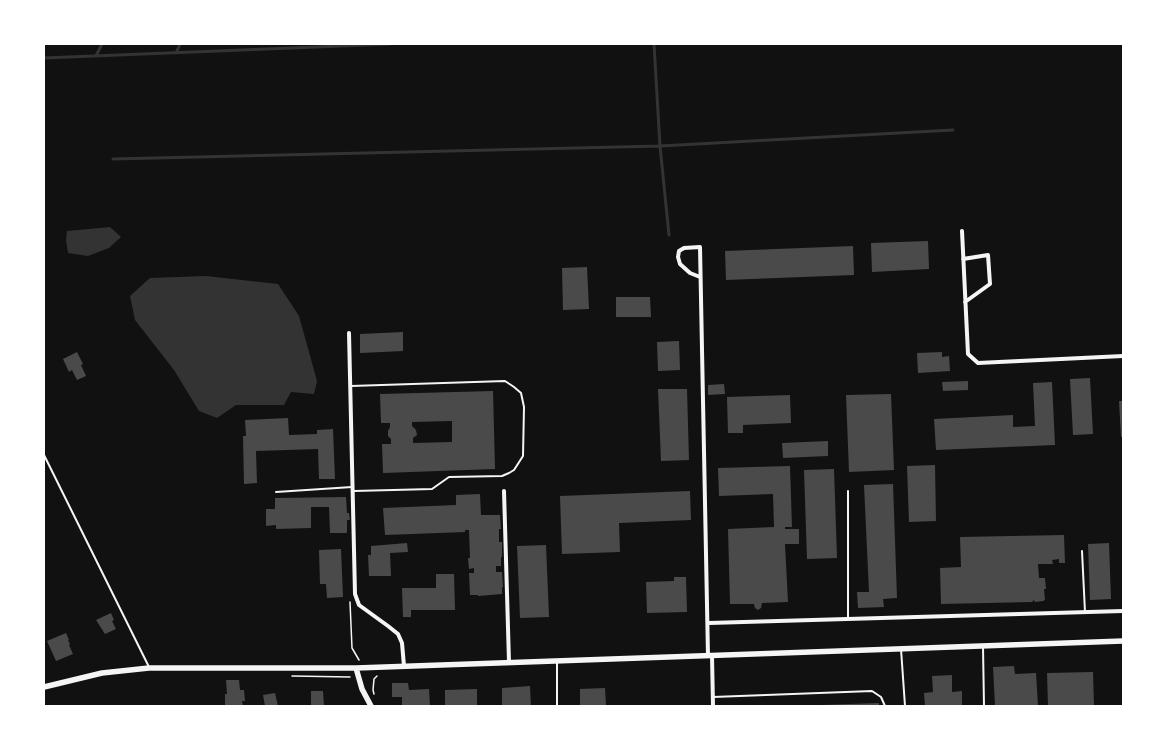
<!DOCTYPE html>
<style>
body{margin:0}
#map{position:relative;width:1167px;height:750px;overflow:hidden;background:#111;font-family:"Sofia Sans Condensed",sans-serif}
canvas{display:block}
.frame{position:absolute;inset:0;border:45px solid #fff;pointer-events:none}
</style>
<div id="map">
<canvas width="1167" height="750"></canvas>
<div class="frame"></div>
</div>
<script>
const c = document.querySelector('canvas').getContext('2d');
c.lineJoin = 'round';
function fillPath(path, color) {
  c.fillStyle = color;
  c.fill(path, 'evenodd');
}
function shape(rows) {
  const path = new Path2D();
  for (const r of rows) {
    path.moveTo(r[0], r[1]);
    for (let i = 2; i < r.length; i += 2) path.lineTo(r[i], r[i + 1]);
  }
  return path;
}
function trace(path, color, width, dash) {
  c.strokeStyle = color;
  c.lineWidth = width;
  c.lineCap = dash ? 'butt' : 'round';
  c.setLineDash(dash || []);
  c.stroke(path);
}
fillPath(shape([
 [110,227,121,237,109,248,88,256,68,253,66,240,67,231],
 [206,276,278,284,299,316,317,381,314,394,291,392,284,405,236,405,217,418,199,411,174,370,135,320,130,296,150,278]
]), '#333');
trace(shape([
 [654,44,660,146,669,235],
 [176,53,180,44],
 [96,56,102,44],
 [44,58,390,44],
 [113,159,660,146,953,130]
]), '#333', 3);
fillPath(shape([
 [928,241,929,269,872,272,871,243],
 [853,246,854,275,726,280,725,251],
 [587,267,589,309,563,310,562,268],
 [616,297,650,297,651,317,616,317],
 [403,332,403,351,360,353,360,334],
 [679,341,680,370,658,371,657,342],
 [77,352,83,364,81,365,86,376,77,380,72,370,69,372,63,359],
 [942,352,942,357,949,356,950,371,918,373,917,353],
 [1090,378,1093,434,1073,435,1070,379],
 [968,381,968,390,943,391,942,382],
 [1052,382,1055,445,936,450,934,419,1013,415,1013,427,1035,426,1033,383],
 [724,384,725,394,708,395,708,385],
 [658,389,687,389,689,460,661,461],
 [493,391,495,469,383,473,382,444,391,444,391,439,388,436,388,431,390,427,390,423,381,423,380,394],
 [452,421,452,442,413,443,413,438,417,435,416,430,412,426,412,422],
 [891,394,894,470,849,472,846,395],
 [790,395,791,423,743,425,743,433,728,433,727,397],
 [1119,401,1123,401,1123,437,1121,437],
 [288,418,289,435,317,434,317,430,333,429,335,479,319,479,318,449,256,451,257,483,244,484,243,436,246,436,245,420],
 [828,441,828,456,783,458,782,443],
 [935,465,936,521,909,522,907,466],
 [790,466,792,527,785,527,785,529,799,529,799,544,785,544,788,602,762,603,761,608,758,610,755,608,754,604,730,604,728,529,774,527,773,494,719,496,718,468],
 [834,469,837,558,807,559,804,470],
 [893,484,897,598,883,599,884,607,858,608,857,592,869,592,864,485],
 [690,491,691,520,619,523,620,552,562,554,560,496],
 [480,494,481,515,500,515,501,529,499,529,499,542,502,542,502,557,501,557,501,566,496,566,496,572,502,572,503,587,502,587,502,594,478,596,478,595,470,595,469,573,474,573,474,568,469,569,468,558,470,558,469,530,465,530,465,532,385,535,383,508,456,505,456,495],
 [346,497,347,513,349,513,350,520,347,520,347,533,330,533,329,507,311,507,311,528,276,529,276,525,266,526,266,509,275,509,275,498],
 [1064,535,1065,563,1059,563,1059,559,1052,560,1053,564,1038,564,1039,578,1045,578,1046,589,1044,589,1045,600,1043,601,1035,602,1034,600,1032,602,941,604,940,568,961,567,960,537],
 [407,543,408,552,390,553,391,576,369,576,368,555,371,555,371,546],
 [1109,543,1111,599,1090,600,1088,544],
 [546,545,549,617,520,618,517,546],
 [341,549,343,597,327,598,326,584,320,584,319,550],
 [436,574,454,574,455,610,411,610,411,617,403,617,402,588,436,588],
 [674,577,686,577,687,612,647,613,646,582,674,581],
 [111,613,114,620,112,621,116,629,105,634,96,620],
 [66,633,69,640,68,640,70,644,69,645,73,654,56,661,47,641],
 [1014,666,1015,674,1036,673,1038,706,995,706,993,667],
 [1093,672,1094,706,1048,706,1047,673],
 [952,675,952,692,962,691,962,706,925,706,924,693,933,692,932,676],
 [226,680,239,680,240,690,244,690,245,701,242,701,243,706,225,706,225,694,227,694],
 [392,683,408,683,409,690,429,689,430,706,402,706,402,697,392,697],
 [530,686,531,706,502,706,502,688],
 [605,688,606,705,580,706,580,689],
 [477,689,477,706,445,706,445,690],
 [311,691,323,691,324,706,311,706],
 [275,693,278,706,265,706,263,695],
 [879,703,879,706,820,706,820,705]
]), '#4a4a4a');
trace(shape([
 [350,602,352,648,359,660],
 [292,676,350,677],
 [374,694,373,690,374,679,377,676]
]), '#f5f5f5', 1.5);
trace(shape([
 [351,386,505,381,514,387,521,393,524,407,523,456,514,470,509,473,502,476,449,477,432,489,354,491],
 [44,455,149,667],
 [848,491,848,619],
 [276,492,352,487],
 [1082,551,1085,612],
 [983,647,984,706],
 [901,649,905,706],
 [557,662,557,706],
 [713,697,872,691,881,697,885,706]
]), '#f5f5f5', 2);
trace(shape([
 [962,231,968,354,978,363,1123,356],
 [963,259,988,255,990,284,965,302],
 [700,277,690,273,680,264,678,257,679,251,684,248,700,247,708,656],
 [349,333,355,594,359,605,388,626,398,634,402,643,404,666],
 [504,491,509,662],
 [709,623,1123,611],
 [712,656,713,706]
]), '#f5f5f5', 4);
trace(shape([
 [356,668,362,689,371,706],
 [44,687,102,673,149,668,356,668,1123,641]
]), '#f5f5f5', 5.5);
</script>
